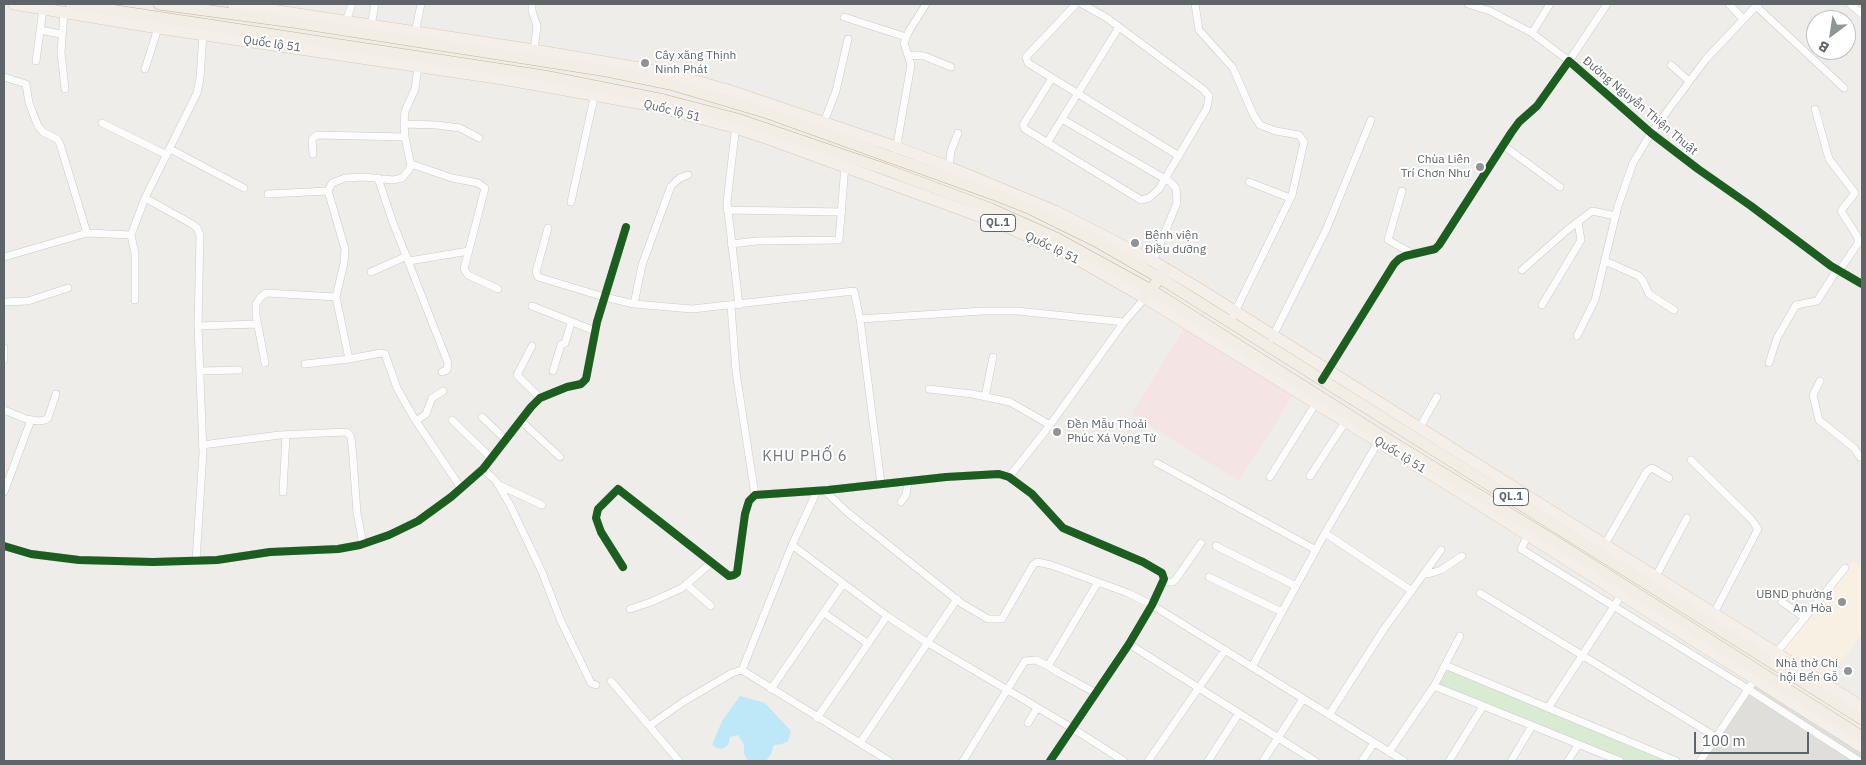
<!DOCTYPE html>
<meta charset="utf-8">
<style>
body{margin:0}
#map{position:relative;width:1866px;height:765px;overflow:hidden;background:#efede9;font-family:"IBM Plex Sans",sans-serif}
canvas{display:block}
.frame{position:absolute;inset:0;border:5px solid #5e6468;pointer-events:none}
.north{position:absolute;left:1806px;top:10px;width:50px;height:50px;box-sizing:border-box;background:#fff;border:1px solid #bfc1c3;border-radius:50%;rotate:211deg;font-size:14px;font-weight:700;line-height:20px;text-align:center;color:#5e6468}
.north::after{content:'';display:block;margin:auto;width:18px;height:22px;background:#919495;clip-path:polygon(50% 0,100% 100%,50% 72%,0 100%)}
.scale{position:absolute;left:1694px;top:732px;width:115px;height:22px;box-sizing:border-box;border:2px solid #5e6468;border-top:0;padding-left:6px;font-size:15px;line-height:18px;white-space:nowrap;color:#5e6468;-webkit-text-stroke:4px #fff;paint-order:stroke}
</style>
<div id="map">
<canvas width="1866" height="765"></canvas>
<div class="frame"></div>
<div class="north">B</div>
<div class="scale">100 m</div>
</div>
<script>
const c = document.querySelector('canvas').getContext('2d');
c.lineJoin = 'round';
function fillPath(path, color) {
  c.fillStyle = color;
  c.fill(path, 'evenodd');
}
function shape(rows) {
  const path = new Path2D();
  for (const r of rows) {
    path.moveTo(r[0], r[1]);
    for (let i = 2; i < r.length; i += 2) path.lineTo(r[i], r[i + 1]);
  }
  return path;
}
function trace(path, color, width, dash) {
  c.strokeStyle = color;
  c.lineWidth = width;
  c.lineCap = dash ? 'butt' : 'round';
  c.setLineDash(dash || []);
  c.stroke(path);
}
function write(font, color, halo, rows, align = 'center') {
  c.font = font + ' "IBM Plex Sans",sans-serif';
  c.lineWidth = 4;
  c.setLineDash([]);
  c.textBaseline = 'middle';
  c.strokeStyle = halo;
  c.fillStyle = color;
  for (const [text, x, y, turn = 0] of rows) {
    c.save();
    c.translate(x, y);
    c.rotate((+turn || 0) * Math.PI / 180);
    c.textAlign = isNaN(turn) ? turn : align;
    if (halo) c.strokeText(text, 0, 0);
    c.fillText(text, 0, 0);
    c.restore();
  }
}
fillPath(shape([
 [1853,561,1862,567,1862,635,1827,679,1782,650]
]), '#f8f0e3');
fillPath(shape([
 [1754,684,1862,753,1862,761,1704,761]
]), '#e0deda');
fillPath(shape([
 [1185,327,1294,394,1239,481,1131,414]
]), '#f4e5e4');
fillPath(shape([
 [1447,668,1669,761,1627,761,1438,684]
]), '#daebd4');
fillPath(shape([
 [740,696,765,703,791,731,788,741,782,744,774,745,771,754,766,761,748,761,744,754,744,744,738,735,730,737,728,745,722,749,717,748,712,745,722,721]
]), '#bee7f8');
const minor = shape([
 [532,4,532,11,537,26,534,50],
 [1076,4,1026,57,1028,63,1179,156],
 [1195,4,1199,30,1233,68,1253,114,1260,125,1276,131,1299,135,1304,142,1292,195,1230,322],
 [1468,4,1490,11,1532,33,1569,61,1607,4],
 [1729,4,1743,19],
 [1850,4,1862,14],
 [1756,6,1844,88],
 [64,12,61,52,65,89],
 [844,17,906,37],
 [346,21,352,4],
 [371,26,375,4],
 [40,30,61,34],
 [415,33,421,4],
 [1532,33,1550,4],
 [909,55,924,56,951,67],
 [36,61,43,9],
 [1671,65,1689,81],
 [145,69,158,28],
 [4,77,26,84,29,103,38,126,43,132,57,139,60,144,87,233],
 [1052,78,1023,125,1025,129,1141,200,1149,198,1159,189,1207,108,1209,96,1204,90,1107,18,1082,4],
 [1815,109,1829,159,1855,193,1841,211,1857,236,1859,242,1839,271],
 [1062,119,1165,179],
 [824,122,836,91,848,39],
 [102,123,167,155],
 [404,124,437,125,460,128,479,138],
 [736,124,727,202,739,305],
 [1047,143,1119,27],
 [1504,146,1560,187],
 [170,149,244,188],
 [896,150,911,65,904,43,909,31,926,4],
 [313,154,312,139,317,135,405,137],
 [411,164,452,178,478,183,485,188,464,269,468,275,498,289],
 [949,167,951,151,958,133],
 [378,178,392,220,448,363,447,370,442,372],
 [1249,182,1290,198],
 [1402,191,1388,240,1413,254],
 [268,194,328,191],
 [145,198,192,224,197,228,200,235,198,326,203,452,196,561],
 [571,202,595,93],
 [727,210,842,212],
 [548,228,536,272,538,277,604,297,634,304,692,309,854,291,860,319,881,484],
 [731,244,757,241,839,240,845,165],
 [4,257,87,233,131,235],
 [409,261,469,251],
 [1153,261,1177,203,1176,188,1166,178],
 [1605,261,1639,276,1643,281,1649,294,1674,310],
 [1522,270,1566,231,1592,211,1616,216],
 [371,272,407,256],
 [135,300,135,254,131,235,145,198,197,93,200,78,203,34],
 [4,302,28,301,68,288],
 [634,304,642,265,671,186,680,178,688,175],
 [1542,305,1581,240,1578,222],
 [532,306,595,331],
 [731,306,736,372,755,495],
 [860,319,983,311,1017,311,1124,322],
 [198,326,257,324],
 [1577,336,1595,300,1618,206,1633,163,1651,133,1706,59,1758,4],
 [1272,338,1326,230,1371,120],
 [532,346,517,375,540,398],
 [4,348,4,360],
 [349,359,336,297,344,263,345,249,328,191,332,183,345,178,364,177,393,180,402,178,408,171,411,166,405,137,404,124,405,111,415,89,418,67,420,65],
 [265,363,256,315,256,304,260,298,266,293,336,297],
 [1769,363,1777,338,1796,305,1817,301,1837,270],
 [305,364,349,359,381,353,385,354,397,388,414,418,461,488],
 [201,371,239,370],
 [553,371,561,345,565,343,571,323],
 [1327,372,1394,264,1399,259,1405,256,1435,249,1439,245,1511,133,1519,122,1537,106,1569,61,1651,133,1698,169,1751,206,1831,266,1862,284],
 [1820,381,1813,395,1819,420,1854,448,1860,457],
 [929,389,972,394,1010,402,1050,425],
 [985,397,993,357],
 [4,410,26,419,39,421,45,420,48,418,56,394],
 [482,417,506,440],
 [452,420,492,459],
 [416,421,426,414,432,398,443,391],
 [521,421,560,457],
 [1420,427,1437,397],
 [202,445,280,435,346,432,349,434,351,437,353,457,357,513,363,544],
 [1691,460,1751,519,1758,529,1714,613],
 [1157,463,1316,550],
 [483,469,496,481,510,505,542,572,560,619,591,683,596,685],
 [1310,476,1346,421],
 [1009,477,1050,425,1124,322,1145,298],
 [1270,477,1316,403],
 [497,484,542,505],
 [824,490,847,512,961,603,988,619,1002,619,1033,565,1037,562,1051,565,1128,593,1152,605,1404,761],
 [4,492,31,420],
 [283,492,286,435],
 [901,502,906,495,908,482],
 [1325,533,1412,591],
 [1528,535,1521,549,1748,689,1859,761],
 [1605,544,1647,471,1652,468,1669,478],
 [792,545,887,616,928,643,1072,728,1124,761],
 [4,546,31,554,79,560,153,562,217,560,270,552,338,549,360,545,389,535,418,521,451,497,483,469,531,407,540,398,567,387,581,384,586,379,597,322,626,227],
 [1216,546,1296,586],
 [623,567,601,532,596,518,598,509,618,489,729,576,734,575,737,573,745,514,749,501,755,495,828,490,946,477,999,474,1009,477,1032,494,1063,528,1143,562,1162,573,1164,579,1152,605,1129,644,1050,761],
 [1424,573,1428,574,1441,570,1462,556],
 [1656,576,1687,518],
 [1209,577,1282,612],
 [1163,582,1173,582,1176,579,1201,543],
 [686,584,711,606],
 [1480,593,1716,737],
 [1782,602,1805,618],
 [630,609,651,602,682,588,711,563],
 [824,613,867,643],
 [1129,644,1315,761],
 [1777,652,1845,568],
 [1445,665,1676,761],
 [1048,666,1059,673,1096,693],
 [1252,667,1325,533,1380,439],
 [742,670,889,761],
 [611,681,679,761],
 [1434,686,1620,761],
 [771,689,843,584],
 [1548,708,1622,594],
 [1329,715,1384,629,1441,550],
 [817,718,887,616],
 [1028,723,1037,708],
 [649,726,683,702,732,673,742,670,792,545,817,491],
 [860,743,957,599],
 [1389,752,1434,686,1460,636],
 [963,761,1025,661,1036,660,1048,666,1098,582],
 [1148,761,1225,650],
 [1208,761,1239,713],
 [1263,761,1303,699],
 [1362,761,1374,743],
 [1449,761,1483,706],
 [1511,761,1532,726],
 [1568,761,1578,745],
 [1700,761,1757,676]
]);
const primary = shape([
 [14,4,158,28,503,79,655,106,736,128,769,139,1001,224,1077,259,1145,298,1458,491,1862,747],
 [233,4,534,50,663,72,728,90,896,147,949,167,1055,211,1153,261,1201,290,1862,707]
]);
const trunk = shape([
 [71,4,544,76,664,100,737,119,887,170,991,209,1056,238,1151,290,1382,436,1556,542,1862,737],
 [159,4,293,22,607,71,670,84,768,113,993,194,1031,209,1096,241,1160,278,1862,719],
 [1145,298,1166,269]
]);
trace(minor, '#cacaca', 8);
trace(primary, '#d7cab6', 12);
trace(trunk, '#c7b295', 12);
trace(minor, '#fdfcfc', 7);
trace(primary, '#f4f0e9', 11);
trace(trunk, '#f2eee6', 11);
trace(shape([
 [1322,380,1394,264,1399,259,1405,256,1435,249,1439,245,1511,133,1519,122,1537,106,1569,61,1651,133,1698,169,1751,206,1831,266,1862,284],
 [4,546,31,554,79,560,153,562,217,560,270,552,338,549,360,545,389,535,418,521,451,497,483,469,531,407,540,398,567,387,581,384,586,379,597,322,626,227],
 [623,567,601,532,596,518,598,509,618,489,729,576,734,575,737,573,745,514,749,501,755,495,828,490,946,477,999,474,1009,477,1032,494,1063,528,1143,562,1162,573,1164,579,1152,605,1129,644,1050,761]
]), '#1b5e20', 8);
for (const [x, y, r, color] of [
 [645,63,5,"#919495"],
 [1480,167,5,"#919495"],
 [1135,243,5,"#919495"],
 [1057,432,5,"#919495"],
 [1842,602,5,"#919495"],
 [1848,671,5,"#919495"]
]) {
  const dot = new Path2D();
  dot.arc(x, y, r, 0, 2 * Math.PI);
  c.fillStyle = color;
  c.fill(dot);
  trace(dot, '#fff', 2);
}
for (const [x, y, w] of [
 [998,223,35],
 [1511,497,35]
]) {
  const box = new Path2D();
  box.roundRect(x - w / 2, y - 8.5, w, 17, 4);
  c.fillStyle = '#fff';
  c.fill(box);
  trace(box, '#5e6468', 1);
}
write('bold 11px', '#5e6468', null, [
 ["QL.1",998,223],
 ["QL.1",1511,497]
]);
write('12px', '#5e6468', '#fff', [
 ["Quốc lộ 51",272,44,8],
 ["Đường Nguyễn Thiện Thuật",1640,106,40],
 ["Quốc lộ 51",672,111,14],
 ["Quốc lộ 51",1052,248,26],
 ["Quốc lộ 51",1400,455,32]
]);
write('12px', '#5e6468', '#fff', [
 ["Cây xăng Thịnh",655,56],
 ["Ninh Phát",655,70],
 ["Chùa Liên",1470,160,"right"],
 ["Trí Chơn Như",1470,174,"right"],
 ["Bệnh viện",1145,236],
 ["Điều dưỡng",1145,250],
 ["Đền Mẫu Thoải",1067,425],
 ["Phúc Xá Vọng Từ",1067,439],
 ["UBND phường",1832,595,"right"],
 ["An Hòa",1832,609,"right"],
 ["Nhà thờ Chi",1838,664,"right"],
 ["hội Bến Gỗ",1838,678,"right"]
], 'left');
c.letterSpacing = '1px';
write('15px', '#6f767a', '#fff', [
 ["KHU PHỐ 6",805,457]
]);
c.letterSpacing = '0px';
</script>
